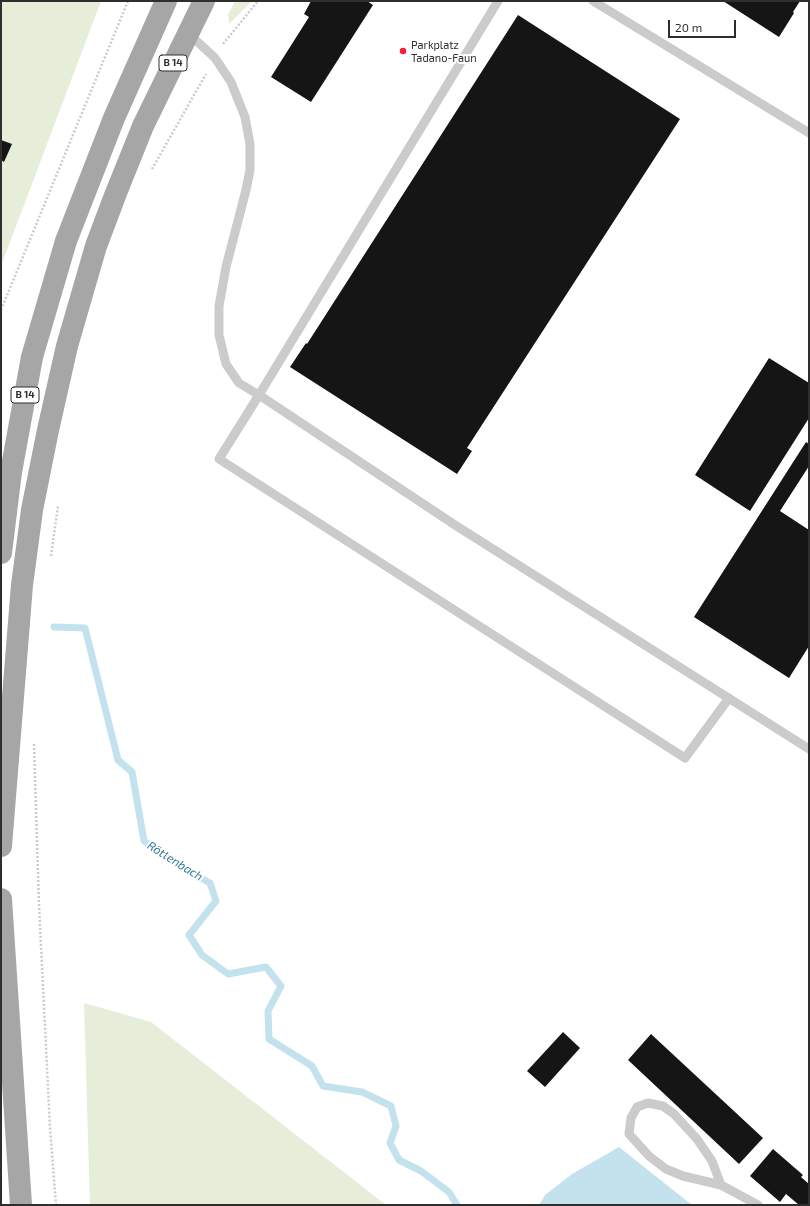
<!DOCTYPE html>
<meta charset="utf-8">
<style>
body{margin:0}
#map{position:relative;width:810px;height:1206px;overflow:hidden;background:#fff;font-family:"Exo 2",sans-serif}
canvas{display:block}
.frame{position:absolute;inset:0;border:2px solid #2e2e2e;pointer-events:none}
.scale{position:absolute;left:668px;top:20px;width:68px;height:18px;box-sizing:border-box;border:2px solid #2e2e2e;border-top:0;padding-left:5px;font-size:12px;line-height:14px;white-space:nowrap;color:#2e2e2e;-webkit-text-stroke:3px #fff;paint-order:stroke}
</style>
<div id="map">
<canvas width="810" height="1206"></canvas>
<div class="frame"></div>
<div class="scale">20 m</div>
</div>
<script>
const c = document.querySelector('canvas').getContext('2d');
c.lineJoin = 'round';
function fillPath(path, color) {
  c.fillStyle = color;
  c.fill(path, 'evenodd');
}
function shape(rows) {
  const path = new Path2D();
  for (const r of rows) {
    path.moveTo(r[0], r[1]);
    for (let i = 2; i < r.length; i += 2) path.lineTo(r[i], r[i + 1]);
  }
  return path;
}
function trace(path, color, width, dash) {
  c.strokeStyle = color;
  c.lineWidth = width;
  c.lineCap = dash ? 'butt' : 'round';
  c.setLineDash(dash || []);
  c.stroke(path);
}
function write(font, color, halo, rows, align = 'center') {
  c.font = font + ' "Exo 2",sans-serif';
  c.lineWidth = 4;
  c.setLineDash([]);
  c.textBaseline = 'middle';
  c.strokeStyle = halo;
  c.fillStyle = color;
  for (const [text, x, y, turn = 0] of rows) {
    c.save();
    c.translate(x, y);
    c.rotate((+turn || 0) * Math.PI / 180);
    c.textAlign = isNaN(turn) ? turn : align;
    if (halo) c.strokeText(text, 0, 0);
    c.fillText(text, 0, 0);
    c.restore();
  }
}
fillPath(shape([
 [1,1,101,1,1,266],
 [235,1,252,1,229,24,228,15],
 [84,1003,151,1022,386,1205,90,1205]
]), '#e6edd9');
fillPath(shape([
 [619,1147,692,1205,539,1205,545,1195,572,1174]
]), '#c4e2ee');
trace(shape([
 [54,627,85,628,118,760,132,772,144,841,176,864,210,883,216,901,189,935,202,955,228,974,266,967,281,986,268,1011,269,1039,312,1066,323,1086,362,1092,391,1106,396,1126,390,1143,399,1160,421,1171,449,1192,457,1205]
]), '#c4e2ee', 7);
fillPath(shape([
 [311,1,367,1,373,5,311,102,271,77,309,17,304,14],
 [723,1,800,1,793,12,794,13,779,37],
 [518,15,680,119,467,448,472,451,457,474,290,367,306,343,307,344],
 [1,140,12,144,4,162,1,160],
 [769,358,809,383,809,418,750,511,695,475],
 [806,442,809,444,809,466,780,511,809,530,809,646,789,678,694,617],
 [563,1032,580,1048,545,1087,527,1071],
 [651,1034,763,1138,739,1164,628,1060],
 [773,1149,803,1175,801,1177,809,1184,809,1205,799,1205,786,1194,780,1202,750,1176]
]), '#151515');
trace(shape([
 [223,44,258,1],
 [152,169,206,74],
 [1,310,128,1],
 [51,556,58,506],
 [34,744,39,905,50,1128,56,1205]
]), '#cbcbcb', 2.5, [2, 2]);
trace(shape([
 [498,1,259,395,455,525,809,749],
 [593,1,809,133],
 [188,33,215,58,231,82,245,117,250,144,250,170,246,190,226,267,219,306,219,335,226,364,239,383,259,395,219,459,685,758,729,698],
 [721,1185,712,1161,697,1139,674,1114,663,1106,648,1103,637,1107,631,1118,629,1134,649,1156,666,1169,683,1176,721,1185,758,1205]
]), '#cbcbcb', 9);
trace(shape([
 [1,553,11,472,32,357,66,241,114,118,166,1],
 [1,846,22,585,32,510,48,430,67,346,96,246,116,193,143,126,204,1],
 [1,899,21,1205]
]), '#a6a6a6', 22);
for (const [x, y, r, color] of [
 [403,51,4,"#f51f43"]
]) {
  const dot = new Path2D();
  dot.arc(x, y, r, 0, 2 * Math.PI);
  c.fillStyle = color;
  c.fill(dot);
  trace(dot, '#fff', 1.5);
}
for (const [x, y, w] of [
 [173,63,28],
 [25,395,28]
]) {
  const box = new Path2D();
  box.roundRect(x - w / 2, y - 8, w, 16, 3);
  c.fillStyle = '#fff';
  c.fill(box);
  trace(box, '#2e2e2e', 1);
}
write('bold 10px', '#2e2e2e', null, [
 ["B 14",173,63],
 ["B 14",25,395]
]);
write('11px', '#2e2e2e', '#fff', [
 ["Parkplatz",411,45],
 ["Tadano-Faun",411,58]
], 'left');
write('italic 12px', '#347a97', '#fff', [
 ["Röttenbach",175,861,32]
]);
</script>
